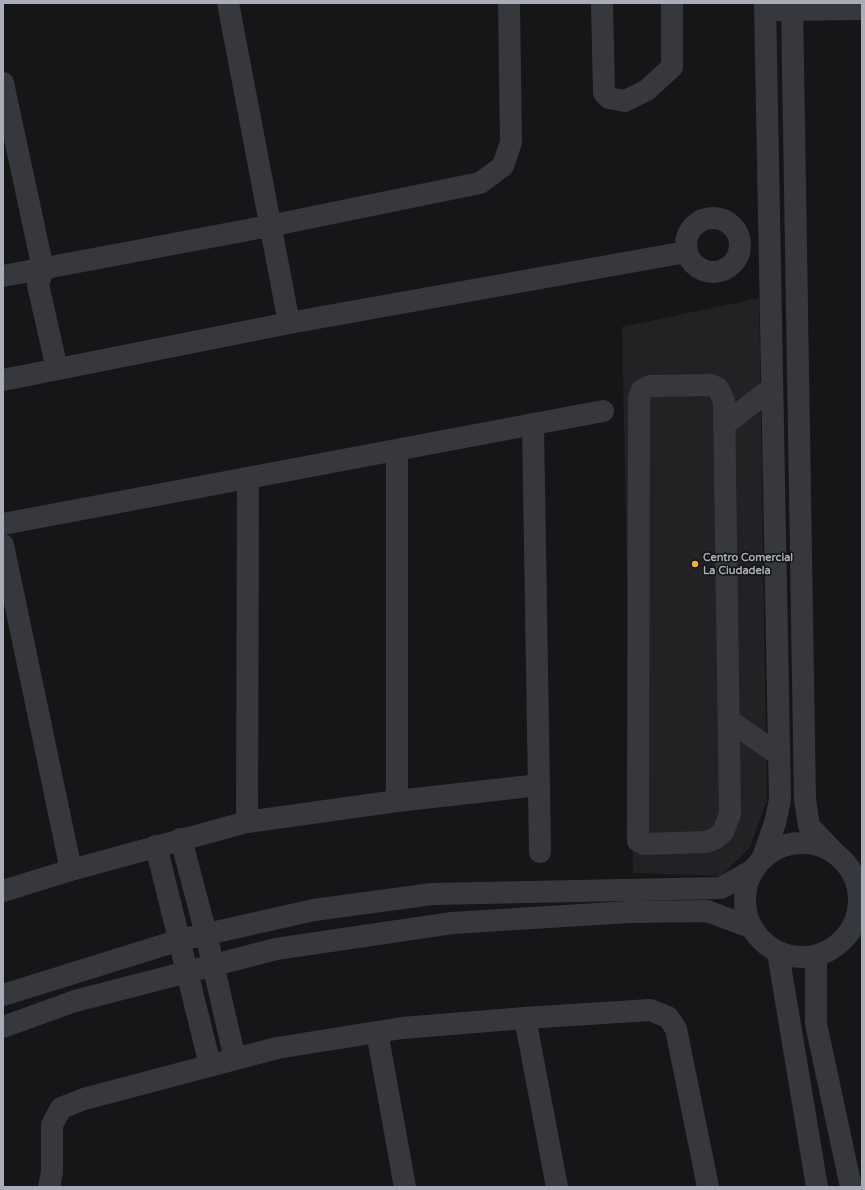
<!DOCTYPE html>
<style>
body{margin:0}
#map{position:relative;width:865px;height:1190px;overflow:hidden;background:#161618;font-family:"Varela Round",sans-serif}
canvas{display:block}
.frame{position:absolute;inset:0;border:4px solid #a8adb8;pointer-events:none}
</style>
<div id="map">
<canvas width="865" height="1190"></canvas>
<div class="frame"></div>
</div>
<script>
const c = document.querySelector('canvas').getContext('2d');
c.lineJoin = 'round';
function fillPath(path, color) {
  c.fillStyle = color;
  c.fill(path, 'evenodd');
}
function shape(rows) {
  const path = new Path2D();
  for (const r of rows) {
    if (r.length === 3) {
      path.moveTo(r[0] + r[2], r[1]);
      path.arc(r[0], r[1], r[2], 0, 2 * Math.PI);
      continue;
    }
    path.moveTo(r[0], r[1]);
    for (let i = 2; i < r.length; i += 2) path.lineTo(r[i], r[i + 1]);
  }
  return path;
}
function trace(path, color, width, dash) {
  c.strokeStyle = color;
  c.lineWidth = width;
  c.lineCap = dash ? 'butt' : 'round';
  c.setLineDash(dash || []);
  c.stroke(path);
}
function write(font, color, halo, rows, align = 'center') {
  c.font = font + ' "Varela Round",sans-serif';
  c.lineWidth = 3;
  c.setLineDash([]);
  c.textBaseline = 'middle';
  c.strokeStyle = halo;
  c.fillStyle = color;
  for (const [text, x, y, turn = 0] of rows) {
    c.save();
    c.translate(x, y);
    c.rotate((+turn || 0) * Math.PI / 180);
    c.textAlign = isNaN(turn) ? turn : align;
    if (halo) c.strokeText(text, 0, 0);
    c.fillText(text, 0, 0);
    c.restore();
  }
}
fillPath(shape([
 [759,298,767,800,750,847,721,876,633,873,622,327]
]), '#222225');
trace(shape([
 [228,3,289,323],
 [602,3,604,93,609,98,625,101,647,90,672,67,672,3],
 [792,3,805,800,809,826,834,852],
 [778,10,862,9],
 [3,83,43,269,38,285,57,369],
 [713,245,27],
 [3,276,269,226,480,183,503,166,511,142,509,3],
 [3,380,289,323,686,252],
 [711,385,718,388,724,401,730,814,723,832,716,838,706,842,644,844,638,841,638,837,639,398,642,390,650,386,711,385],
 [533,424,540,852],
 [724,425,772,388],
 [3,524,603,411],
 [3,545,71,870],
 [730,721,779,755],
 [397,801,397,450],
 [247,822,248,478],
 [181,839,206,934,235,1059],
 [802,900,57],
 [156,846,210,1065],
 [763,857,775,823,780,800,765,3],
 [3,891,71,870,247,822,397,801,539,785],
 [778,953,817,1187],
 [816,956,816,1024,851,1187],
 [3,995,180,940,314,910,432,894,721,888,751,871],
 [525,1018,557,1187],
 [3,1027,75,1001,276,949,452,923,629,912,707,911,750,927],
 [377,1032,405,1187],
 [49,1187,52,1172,52,1125,61,1108,84,1099,277,1048,402,1028,525,1018,650,1010,668,1017,676,1029,708,1187]
]), '#37383d', 22);
for (const [x, y, r, color] of [
 [695,564,4,"#f2b134"]
]) {
  const dot = new Path2D();
  dot.arc(x, y, r, 0, 2 * Math.PI);
  c.fillStyle = color;
  c.fill(dot);
  trace(dot, '#111113', 1.5);
}
write('bold 11px', '#a8adb8', '#111113', [
 ["Centro Comercial",703,558],
 ["La Ciudadela",703,571]
], 'left');
</script>
